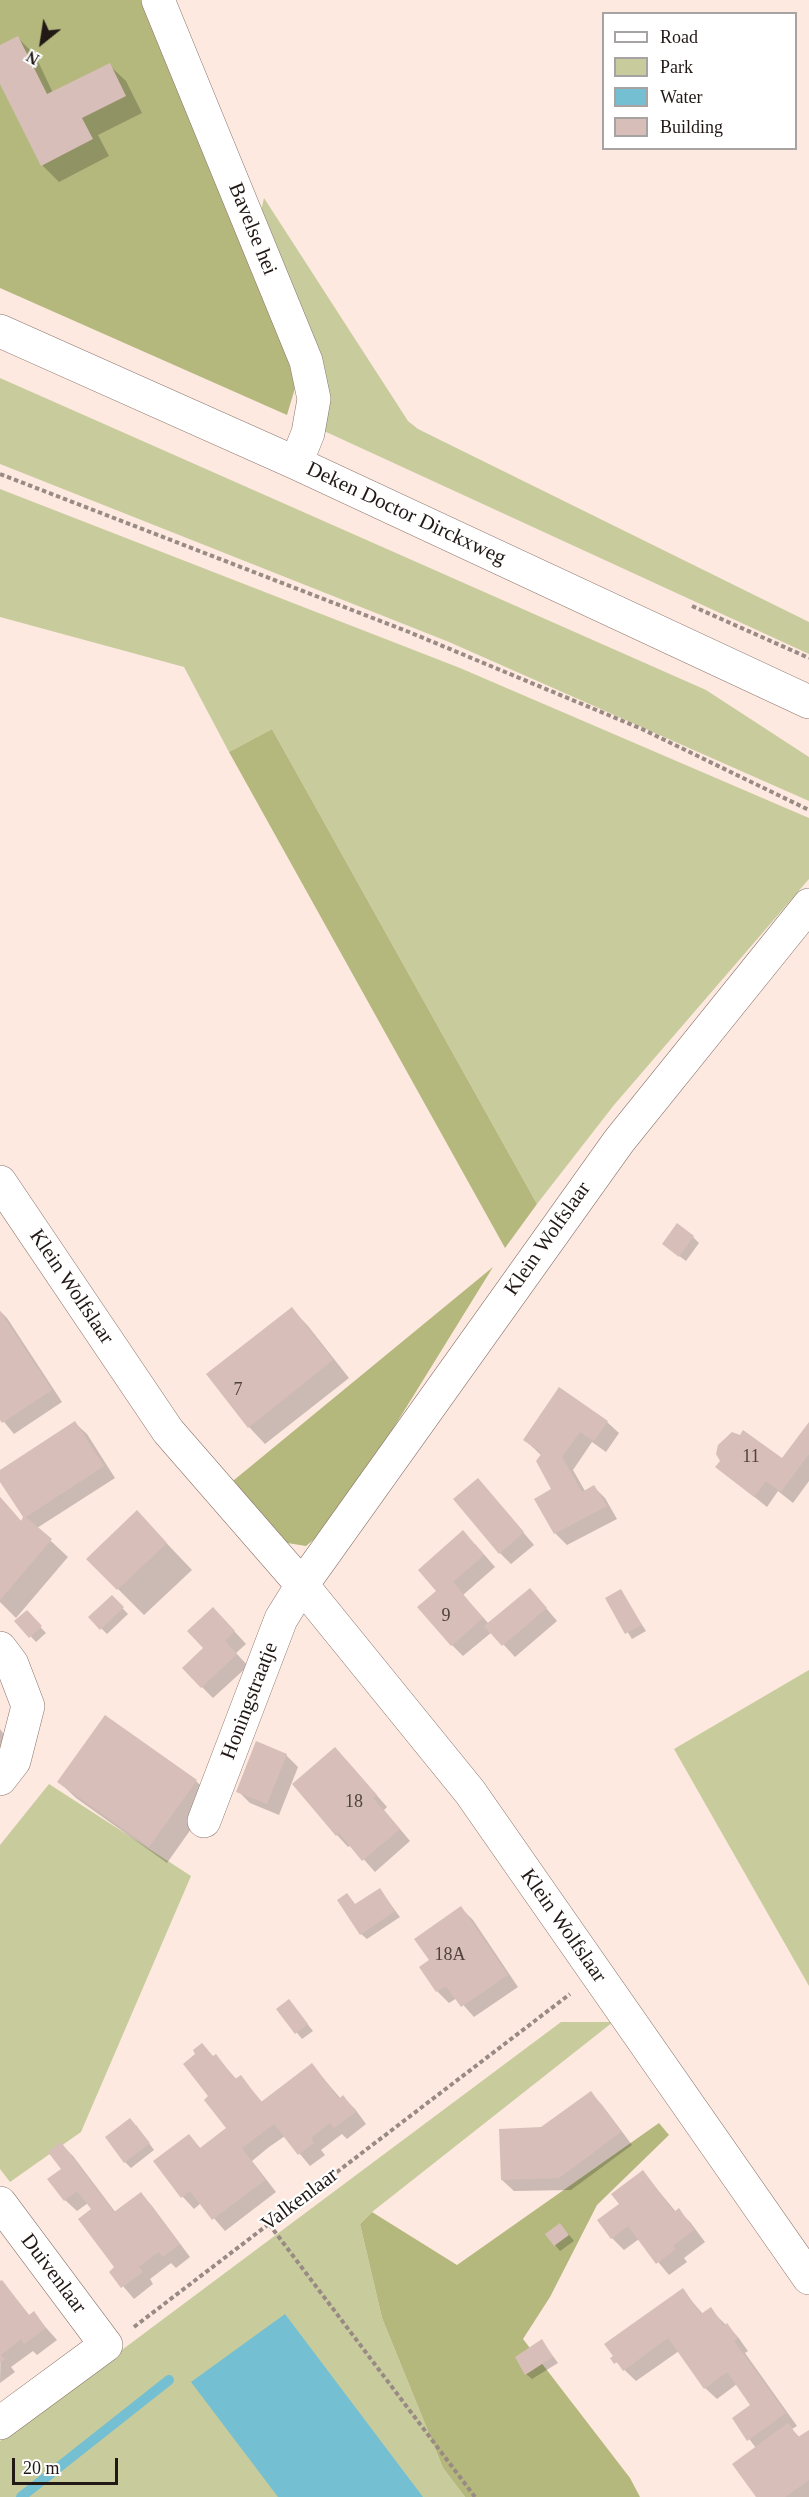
<!DOCTYPE html>
<style>
body{margin:0}
#map{position:relative;width:809px;height:2497px;overflow:hidden;background:#fde9e0;font-family:"Times New Roman",serif}
canvas{display:block}
.legend{position:absolute;left:602px;top:12px;width:195px;height:138px;box-sizing:border-box;background:#fff;border:2px solid #a7a3a2;margin:0;padding:8px 10px;list-style:none;font-size:18px;color:#221916}
.legend li{display:flex;align-items:center;gap:12px;height:30px}
.legend b{width:30px;border:2px solid #a7a3a2}
.north{position:absolute;left:12px;top:12px;width:60px;height:60px;-webkit-text-stroke:4px #fff;paint-order:stroke;rotate:210deg;font-size:16px;font-weight:700;line-height:24px;text-align:center;color:#221916}
.north::after{content:'';display:block;margin:auto;width:21px;height:27px;background:#221916;clip-path:polygon(50% 0,100% 100%,50% 72%,0 100%)}
.scale{position:absolute;left:12px;top:2458px;width:106px;height:27px;box-sizing:border-box;border:3px solid #221916;border-top:0;padding-left:8px;font-size:18px;line-height:21px;white-space:nowrap;color:#221916;-webkit-text-stroke:4px #fff;paint-order:stroke}
</style>
<div id="map">
<canvas width="809" height="2497"></canvas>
<ul class="legend">
<li><b style="height:8px;background:#fff"></b>Road</li>
<li><b style="height:16px;background:#c8cc9d"></b>Park</li>
<li><b style="height:16px;background:#74bfd2"></b>Water</li>
<li><b style="height:16px;background:#d8beb8"></b>Building</li>
</ul>
<div class="north">N</div>
<div class="scale">20 m</div>
</div>
<script>
const c = document.querySelector('canvas').getContext('2d');
c.lineJoin = 'round';
function fillPath(path, color) {
  c.fillStyle = color;
  c.fill(path, 'evenodd');
}
function shape(rows) {
  const path = new Path2D();
  for (const r of rows) {
    path.moveTo(r[0], r[1]);
    for (let i = 2; i < r.length; i += 2) path.lineTo(r[i], r[i + 1]);
  }
  return path;
}
function trace(path, color, width, dash) {
  c.strokeStyle = color;
  c.lineWidth = width;
  c.lineCap = dash ? 'butt' : 'round';
  c.setLineDash(dash || []);
  c.stroke(path);
}
function write(font, color, halo, rows, align = 'center') {
  c.font = font + ' "Times New Roman",serif';
  c.lineWidth = 4.5;
  c.setLineDash([]);
  c.textBaseline = 'middle';
  c.strokeStyle = halo;
  c.fillStyle = color;
  for (const [text, x, y, turn = 0] of rows) {
    c.save();
    c.translate(x, y);
    c.rotate((+turn || 0) * Math.PI / 180);
    c.textAlign = isNaN(turn) ? turn : align;
    if (halo) c.strokeText(text, 0, 0);
    c.fillText(text, 0, 0);
    c.restore();
  }
}
fillPath(shape([
 [264,198,408,421,418,429,809,622,809,654,324,431,260,215],
 [0,378,706,690,809,757,809,801,449,642,0,464],
 [0,489,460,668,809,818,809,879,614,1105,537,1204,272,729,229,752,184,667,0,617],
 [809,1670,809,1986,674,1749],
 [49,1784,191,1876,81,2132,10,2182,0,2169,0,1845],
 [561,2022,613,2022,372,2212,360,2224,382,2318,443,2468,465,2497,0,2497,0,2441]
]), '#c8cc9d');
fillPath(shape([
 [0,0,148,0,290,360,295,388,287,415,0,288],
 [272,729,537,1204,505,1248,229,752],
 [493,1267,336,1521,306,1546,275,1541,228,1485],
 [659,2123,669,2135,597,2205,550,2297,523,2339,630,2478,640,2497,465,2497,443,2468,382,2318,360,2224,372,2212,457,2265]
]), '#b4b87d');
fillPath(shape([
 [285,2314,423,2497,278,2497,191,2382]
]), '#74bfd2');
fillPath(shape([
 [18,38,35,55,53,93,109,65,126,81,142,113,98,135,109,156,59,182,42,165,0,81,0,47],
 [693,1237,699,1243,686,1261,670,1249],
 [292,1309,308,1326,349,1378,265,1444,249,1427],
 [0,1311,7,1318,62,1402,14,1434,0,1417],
 [607,1422,619,1433,606,1452,592,1442,573,1470,585,1491,594,1487,605,1498,617,1519,567,1545,555,1533,553,1490,542,1456,525,1440],
 [75,1423,87,1434,115,1478,37,1528,68,1557,16,1618,0,1602,0,1497,22,1522,26,1518,0,1480,0,1472],
 [809,1424,809,1481,793,1503,778,1491,767,1507,717,1467,722,1461,782,1460],
 [489,1492,534,1545,511,1564,500,1553],
 [137,1512,192,1570,144,1615,88,1559],
 [475,1544,495,1567,463,1595,489,1624,541,1602,557,1621,515,1657,492,1632,463,1656,452,1645,438,1591],
 [620,1591,646,1631,632,1639,607,1599],
 [112,1597,128,1614,107,1634,90,1617],
 [26,1612,46,1633,36,1642,16,1621],
 [225,1621,246,1644,236,1653,248,1666,213,1698,202,1687,205,1649],
 [106,1717,196,1781,213,1798,167,1863,76,1798,59,1782],
 [0,1729,16,1751,0,1764],
 [286,1755,298,1767,279,1815,250,1803,238,1791],
 [347,1761,387,1807,384,1810,410,1841,375,1872,351,1845,348,1847,337,1835],
 [380,1890,400,1917,367,1939,361,1934,347,1895,356,1906],
 [461,1908,473,1920,518,1987,474,2017,457,1998,449,2003,437,1991,421,1968,431,1961],
 [294,2007,313,2031,302,2039,278,2009],
 [216,2056,237,2080,241,2077,262,2102,312,2065,341,2099,343,2097,355,2109,366,2124,347,2139,342,2134,321,2150,325,2155,310,2166,285,2136,269,2147,252,2161,276,2192,225,2231,201,2203,194,2209,183,2197,155,2161,189,2136,201,2149,228,2129,210,2097],
 [591,2093,602,2105,632,2145,571,2190,514,2191,502,2180,542,2129],
 [136,2125,154,2150,131,2168,125,2162],
 [61,2144,73,2156,116,2213,141,2194,152,2206,190,2257,176,2268,171,2263,150,2279,153,2284,134,2299,111,2272,116,2268,93,2209,88,2203,77,2211,65,2200],
 [643,2172,676,2212,678,2210,690,2222,705,2242,684,2258,687,2262,669,2275,639,2239,624,2250,612,2238,621,2205],
 [566,2231,574,2241,560,2251,555,2245],
 [2,2282,30,2316,33,2313,57,2340,37,2355,33,2351,11,2367,15,2372,0,2383],
 [682,2290,703,2314,710,2309,738,2337,748,2351,745,2353,797,2426,792,2429,800,2438,809,2432,809,2497,758,2497,756,2448,734,2419,752,2405,737,2384,717,2399,705,2388,679,2351,636,2381,612,2358],
 [542,2341,558,2363,532,2379,526,2374]
]), '#0003');
trace(shape([
 [21,2497,169,2380]
]), '#74bfd2', 10);
fillPath(shape([
 [18,36,47,94,110,63,126,96,82,118,93,139,41,166,0,84,0,45],
 [677,1223,694,1236,679,1257,662,1244],
 [292,1307,333,1360,248,1428,206,1374],
 [0,1311,52,1390,2,1423,0,1420],
 [559,1387,608,1421,594,1441,580,1432,562,1457,582,1492,594,1485,607,1506,554,1534,534,1499,551,1489,536,1461,542,1453,523,1440],
 [75,1421,104,1466,26,1517,52,1539,0,1600,0,1497,21,1521,23,1517,0,1482,0,1470],
 [809,1422,809,1454,781,1492,766,1481,754,1497,715,1467,720,1461,716,1454,718,1445,732,1432,740,1435,743,1430,782,1458],
 [478,1478,524,1532,499,1554,453,1499],
 [137,1510,167,1543,117,1590,86,1559],
 [463,1530,484,1555,453,1582,483,1618,451,1646,417,1607,436,1591,418,1570],
 [530,1588,547,1608,502,1646,484,1626],
 [621,1589,642,1625,625,1634,605,1598],
 [112,1595,124,1607,100,1630,88,1617],
 [213,1607,235,1631,225,1641,237,1654,201,1688,182,1668,203,1648,187,1631],
 [27,1610,42,1626,29,1638,14,1621],
 [105,1715,197,1780,149,1847,57,1782],
 [256,1741,287,1754,267,1804,236,1792],
 [335,1747,377,1795,373,1798,400,1829,362,1861,339,1833,336,1836,292,1784],
 [380,1888,395,1911,360,1935,337,1900,347,1893,355,1904],
 [461,1906,508,1975,461,2007,446,1986,436,1992,419,1967,429,1960,414,1939],
 [289,1999,308,2024,295,2034,276,2009],
 [202,2043,213,2056,216,2054,235,2079,241,2075,261,2102,312,2063,339,2099,343,2095,356,2112,334,2128,330,2123,311,2138,314,2143,298,2155,274,2124,242,2148,265,2180,212,2220,190,2191,181,2198,153,2161,189,2134,200,2148,226,2128,204,2100,208,2096,183,2064,195,2054,193,2050],
 [591,2091,621,2132,559,2178,501,2180,499,2129,541,2127],
 [130,2118,150,2143,124,2163,105,2137],
 [61,2142,114,2212,141,2192,180,2244,163,2257,159,2252,149,2259,139,2267,143,2272,121,2288,109,2272,114,2267,78,2219,91,2209,77,2191,64,2201,47,2179,61,2169,48,2152],
 [643,2170,674,2212,679,2208,694,2230,673,2246,676,2249,656,2264,628,2226,611,2239,597,2220,619,2204,611,2194],
 [560,2223,569,2235,554,2246,545,2234],
 [2,2280,29,2315,34,2311,46,2328,24,2344,21,2339,1,2355,5,2359,0,2363,0,2281],
 [683,2288,701,2314,711,2307,724,2326,727,2323,738,2338,734,2341,786,2413,747,2441,732,2418,750,2405,727,2372,704,2389,668,2338,623,2371,617,2362,614,2364,610,2358,613,2356,604,2344],
 [542,2339,553,2357,525,2375,515,2357],
 [788,2423,798,2437,809,2430,809,2480,785,2497,756,2497,732,2464]
]), '#d8beb8');
const minor = shape([
 [158,0,306,361,314,399,308,433,296,463],
 [0,331,296,463,809,702],
 [0,1182,168,1431,302,1585,470,1792,809,2278],
 [0,1648,12,1664,28,1706,14,1761,0,1779],
 [204,1821,281,1619,302,1585,619,1141,809,905],
 [0,2203,106,2345,0,2423]
]);
trace(minor, '#8b756b', 34);
trace(shape([
 [0,474,409,632,642,729,809,810],
 [692,606,809,658],
 [269,2224,475,2497],
 [134,2327,570,1994]
]), '#998a84', 4, [4.5, 3]);
trace(minor, '#fff', 33);
write('18px', '#50423e', null, [
 ["7",238,1390],
 ["11",751,1457],
 ["9",446,1616],
 ["18",354,1802],
 ["18A",450,1955]
]);
write('21px', '#221916', '#fff', [
 ["Bavelse hei",252,229,68],
 ["Deken Doctor Dirckxweg",406,514,25],
 ["Klein Wolfslaar",548,1239,-55],
 ["Klein Wolfslaar",71,1287,56],
 ["Honingstraatje",250,1701,-69],
 ["Klein Wolfslaar",563,1926,55],
 ["Valkenlaar",300,2200,-37],
 ["Duivenlaar",53,2274,53]
]);
</script>
